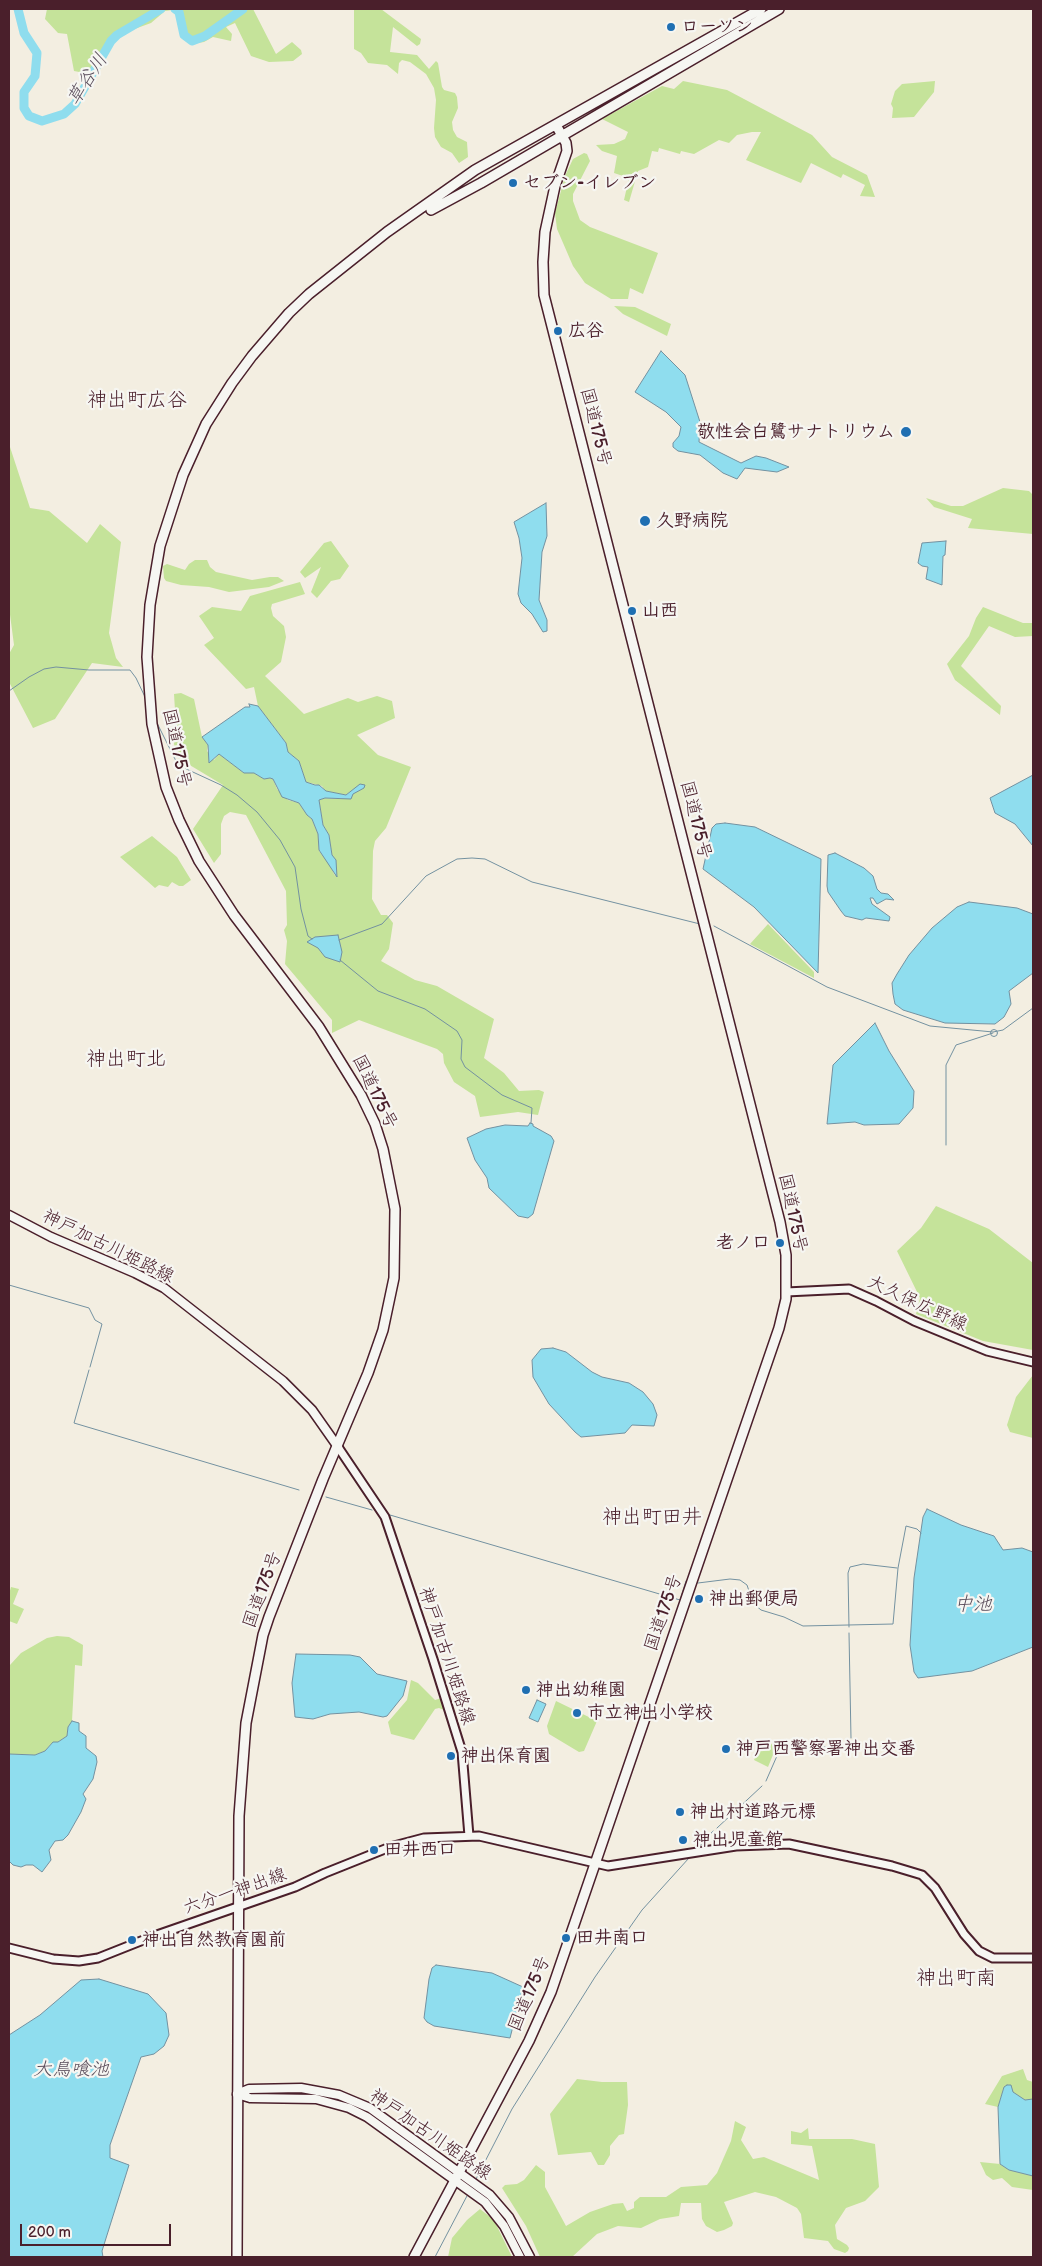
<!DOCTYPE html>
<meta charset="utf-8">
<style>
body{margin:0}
#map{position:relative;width:1042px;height:2266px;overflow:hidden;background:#f3eee1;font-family:"Balsamiq Sans",sans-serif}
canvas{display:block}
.frame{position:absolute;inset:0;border:10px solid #4a1f2b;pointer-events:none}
.scale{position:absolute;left:20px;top:2224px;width:151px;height:22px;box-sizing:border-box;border:2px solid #4a1f2b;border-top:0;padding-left:6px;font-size:15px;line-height:18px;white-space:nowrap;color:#4a1f2b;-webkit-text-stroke:4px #f6f6f2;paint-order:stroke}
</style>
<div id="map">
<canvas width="1042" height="2266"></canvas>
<div class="frame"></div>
<div class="scale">200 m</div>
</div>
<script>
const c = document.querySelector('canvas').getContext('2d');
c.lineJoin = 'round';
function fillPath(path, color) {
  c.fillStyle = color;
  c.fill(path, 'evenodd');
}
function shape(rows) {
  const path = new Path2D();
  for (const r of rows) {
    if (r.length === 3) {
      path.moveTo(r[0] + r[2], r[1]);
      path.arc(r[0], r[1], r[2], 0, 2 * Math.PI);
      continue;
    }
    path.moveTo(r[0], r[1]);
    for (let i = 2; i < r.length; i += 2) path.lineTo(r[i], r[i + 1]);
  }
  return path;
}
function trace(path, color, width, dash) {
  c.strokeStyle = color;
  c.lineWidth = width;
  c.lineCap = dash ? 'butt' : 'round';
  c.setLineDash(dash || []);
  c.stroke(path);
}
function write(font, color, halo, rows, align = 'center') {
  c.font = font + ' "Balsamiq Sans","Klee One",sans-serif';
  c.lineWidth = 4.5;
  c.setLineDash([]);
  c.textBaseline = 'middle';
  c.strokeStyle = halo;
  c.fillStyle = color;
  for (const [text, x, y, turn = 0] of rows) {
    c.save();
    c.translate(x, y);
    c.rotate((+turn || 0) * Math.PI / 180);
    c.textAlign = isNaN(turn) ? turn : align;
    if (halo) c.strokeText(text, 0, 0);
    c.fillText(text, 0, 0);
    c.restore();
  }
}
fillPath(shape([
 [47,9,253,9,276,54,292,42,301,50,302,54,293,61,269,62,251,56,235,23,226,27,232,34,231,41,213,37,204,42,192,44,185,31,180,9,165,11,151,23,110,38,90,74,74,71,67,34,58,33,45,19],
 [354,9,381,9,421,39,420,44,417,46,393,27,390,52,417,55,429,69,436,61,438,63,442,87,444,90,455,93,457,97,458,108,452,122,453,130,457,137,467,142,468,157,459,163,452,153,441,147,435,137,434,128,436,100,434,88,426,74,410,62,402,60,399,63,398,74,387,65,368,63,361,53,354,49],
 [683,81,727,90,812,135,832,157,867,175,875,197,860,196,865,185,843,174,841,178,811,163,801,183,746,160,761,132,752,132,737,135,729,143,719,140,694,154,681,151,680,154,659,148,658,152,652,151,648,167,638,171,629,202,624,200,629,178,614,173,617,156,602,151,596,145,614,144,625,139,628,132,602,119,662,86,674,89],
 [935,81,934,92,914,117,892,118,893,108,891,104,895,91,902,84],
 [584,153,587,154,590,161,573,194,573,201,580,220,590,227,658,253,643,294,630,288,628,299,611,299,585,283,573,266,557,229,555,213,565,176,573,159],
 [614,306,635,307,671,324,667,336,623,314],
 [9,444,30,508,49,511,87,543,100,524,121,542,109,633,116,658,123,667,92,663,55,719,33,728,9,682,9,654,14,645,9,607],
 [1003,488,1029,491,1033,495,1033,534,968,528,972,519,934,507,926,498,951,506,963,506],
 [331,541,349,566,340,579,331,581,317,598,311,592,321,567,305,578,300,572,324,543],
 [195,560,207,560,210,567,216,572,252,580,270,577,278,577,284,581,269,587,229,592,209,587,181,585,166,581,164,578,163,566,167,564,185,570,189,564],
 [300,582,305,594,272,604,271,608,273,616,284,626,286,637,281,662,265,676,304,714,348,698,358,702,377,696,392,701,395,718,357,735,378,755,411,767,386,828,375,841,373,851,372,899,381,915,387,915,393,923,389,949,381,961,415,980,437,986,494,1019,484,1058,504,1073,519,1091,539,1090,544,1092,538,1115,518,1112,480,1117,475,1096,454,1082,444,1063,443,1054,437,1049,359,1020,332,1033,332,1020,285,964,287,941,284,930,287,925,286,891,246,815,230,812,224,816,221,824,221,854,214,863,193,829,223,785,178,758,174,744,176,727,174,694,181,693,194,699,202,737,208,745,207,751,214,760,219,754,244,773,254,773,264,779,270,778,273,779,277,789,288,800,299,803,307,815,312,819,318,834,319,851,329,863,335,876,329,835,323,825,319,800,325,798,341,799,363,788,352,790,346,795,325,791,322,786,306,782,299,761,288,752,286,743,258,706,254,687,246,689,204,645,214,638,199,616,212,607,241,611,250,596],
 [983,607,1023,623,1033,623,1033,636,1015,637,989,626,961,666,1001,706,1000,715,955,680,947,664,969,636,976,618],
 [152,836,177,857,191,880,183,886,179,886,172,882,168,887,159,885,155,888,120,857],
 [768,924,814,972,814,978,750,944],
 [936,1206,989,1229,1033,1263,1033,1350,983,1341,916,1314,920,1298,897,1251,921,1228],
 [1033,1375,1033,1438,1010,1432,1007,1425,1016,1397],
 [11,1587,19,1589,13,1604,24,1609,17,1624,9,1621,9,1594],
 [57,1636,69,1637,83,1645,82,1666,75,1665,72,1721,68,1727,67,1736,58,1742,53,1742,45,1751,35,1755,9,1754,10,1665,21,1653,47,1638],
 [411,1680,418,1683,435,1700,445,1697,449,1712,439,1708,435,1709,414,1740,391,1734,388,1722,407,1700],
 [556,1701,597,1721,584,1751,579,1752,549,1734,547,1726],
 [762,1742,777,1745,768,1767,754,1760],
 [1023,2069,1027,2080,1033,2082,1033,2099,1025,2100,1004,2087,998,2107,985,2104,1002,2076],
 [577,2079,602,2082,627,2082,628,2105,624,2134,619,2135,610,2146,610,2155,604,2165,598,2165,591,2152,558,2155,550,2114],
 [735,2121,746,2127,741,2140,753,2159,764,2157,819,2180,812,2146,791,2144,791,2131,801,2133,808,2128,809,2139,852,2139,875,2144,879,2187,865,2201,846,2208,835,2225,837,2239,847,2245,849,2248,848,2251,845,2253,834,2249,828,2241,804,2238,801,2214,797,2208,776,2197,755,2192,724,2202,733,2223,732,2226,724,2230,717,2232,706,2226,702,2219,701,2203,681,2203,679,2216,660,2219,641,2228,618,2226,597,2234,572,2257,540,2257,526,2226,502,2188,505,2185,517,2184,524,2180,536,2165,545,2172,545,2187,566,2226,590,2212,613,2204,623,2203,627,2211,634,2208,634,2202,640,2197,666,2197,681,2187,707,2185,717,2173,731,2141],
 [980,2162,1000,2164,1009,2170,1033,2176,1033,2190,1012,2187,1002,2178,993,2180,986,2175],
 [480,2209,494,2220,512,2257,448,2257,452,2238,467,2220]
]), '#c5e39a');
const water = shape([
 [661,351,685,375,700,422,699,442,741,463,756,456,766,458,789,467,777,472,745,468,737,479,723,473,700,455,678,451,673,447,673,443,679,436,681,427,666,412,635,392,661,351],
 [546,503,547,536,542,552,539,600,547,620,547,631,543,632,532,614,521,603,518,594,522,558,519,538,514,522,546,503],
 [946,541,945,555,943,556,942,585,926,579,928,567,922,566,918,563,922,543,946,541],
 [249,704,258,706,286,743,288,752,299,761,306,782,315,785,319,785,326,791,346,795,360,784,365,785,364,788,353,794,351,799,325,798,319,800,323,825,329,835,332,855,336,860,337,877,319,850,318,834,312,819,307,815,299,803,282,797,273,779,270,778,264,779,254,773,244,773,219,754,209,763,208,745,202,737,245,707,250,707,249,704],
 [1033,775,1033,846,1015,824,995,813,990,798,1033,775],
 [725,823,755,827,821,859,818,973,754,907,703,869,712,828,716,824,725,823],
 [835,853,864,868,873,876,877,889,881,893,888,894,894,900,886,899,877,904,873,898,870,898,872,904,890,917,889,921,866,918,862,920,845,916,841,911,828,892,827,886,828,855,835,853],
 [969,902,1017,908,1033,914,1033,973,1009,991,1011,1004,1004,1017,995,1024,945,1023,903,1010,895,1004,893,994,892,983,897,974,909,955,932,928,957,907,969,902],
 [338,935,342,952,340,962,325,957,318,948,307,942,315,937,338,935],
 [875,1023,889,1051,914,1091,913,1108,899,1124,864,1125,855,1122,827,1124,833,1065,875,1023],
 [530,1123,533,1124,533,1126,551,1136,554,1141,533,1214,528,1218,518,1216,489,1188,487,1178,475,1160,467,1138,486,1129,505,1125,528,1126,530,1123],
 [553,1348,566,1352,592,1372,602,1377,629,1383,643,1392,653,1404,657,1415,654,1426,632,1425,625,1433,581,1437,575,1432,549,1404,533,1377,532,1360,541,1349,553,1348],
 [927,1509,961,1525,994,1536,1003,1550,1022,1548,1033,1552,1033,1647,972,1671,918,1678,914,1672,910,1645,914,1578,923,1517,927,1509],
 [296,1654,350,1655,360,1657,377,1674,407,1681,403,1696,387,1716,383,1717,359,1712,330,1714,313,1719,295,1717,292,1683,296,1654],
 [537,1700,546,1704,538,1722,529,1718,537,1700],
 [72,1721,79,1723,79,1731,86,1736,86,1748,96,1756,97,1762,93,1779,83,1794,86,1799,81,1812,68,1835,63,1840,55,1841,49,1850,51,1860,42,1872,33,1865,26,1865,21,1867,13,1865,9,1861,9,1754,35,1755,45,1751,53,1742,58,1742,67,1736,68,1727,72,1721],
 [436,1965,492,1973,523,1987,510,2038,434,2026,427,2022,424,2018,429,1979,432,1968,436,1965],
 [99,1979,148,1994,166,2013,169,2035,164,2046,154,2054,141,2057,110,2145,110,2158,129,2165,102,2251,103,2257,9,2257,9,2035,40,2015,81,1980,99,1979],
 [1007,2085,1011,2085,1013,2092,1025,2100,1033,2099,1033,2176,1009,2170,1000,2164,998,2107,1004,2087,1007,2085]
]);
fillPath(water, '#8fddee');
trace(water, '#7391a0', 1);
trace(shape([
 [9,691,29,677,44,669,56,667,89,670,130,670,136,678,146,699],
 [156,721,176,761,182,767,221,785,237,795,257,812,280,840,295,867,301,909,308,936,312,939],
 [714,926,827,987,930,1026,993,1032,1003,1030,1033,1008],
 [339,940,382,924,426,876,457,859,472,858,485,859,532,882,700,924],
 [340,960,378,991,425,1009,457,1031,462,1040,461,1059,465,1067,502,1095,532,1108,531,1123],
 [994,1033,3.5],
 [946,1145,946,1065,956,1045,993,1033],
 [9,1285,89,1308,95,1320,102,1324,90,1367],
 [89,1370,74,1423,299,1490],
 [326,1497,372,1510],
 [390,1515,680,1600,686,1581],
 [698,1583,730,1579,740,1580,747,1585,753,1603,761,1610,784,1617,803,1626,893,1624,898,1568,906,1526,917,1529,921,1533],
 [849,1627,848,1573,850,1567,863,1564,897,1568],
 [849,1633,851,1738],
 [766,1781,780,1749,851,1746],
 [717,1828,762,1786],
 [698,1848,713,1831],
 [475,2181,512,2109,595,1977,642,1910,689,1858],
 [435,2257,468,2194]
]), '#7391a0', 1);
trace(shape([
 [18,9,24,33,37,53,35,76,24,92,24,108,29,116,42,121,64,114,75,104,111,41,117,35,161,9],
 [175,9,179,12,184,35,192,41,205,36,243,9]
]), '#8fddee', 9);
const secondary = shape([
 [786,1292,849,1289,876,1301,914,1321,987,1351,1033,1362],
 [338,1447,385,1517,433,1659,462,1752,469,1836],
 [9,1948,53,1959,79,1961,98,1958,151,1937,295,1887,325,1873,390,1847,424,1838,479,1836,608,1866,736,1846,789,1844,892,1866,922,1875,935,1888,964,1934,979,1951,993,1958,1033,1958]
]);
const primary = shape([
 [9,1215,51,1237,135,1273,164,1288,283,1381,312,1410,338,1447],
 [237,2094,249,2089,301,2088,339,2095,370,2108,490,2195,509,2217,530,2257],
 [237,2094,250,2098,316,2099,349,2108,367,2117,485,2202,504,2226,520,2257]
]);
const highway = shape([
 [431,210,481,183,779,9],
 [237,2257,239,1816,246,1723,263,1635,269,1617,323,1479,368,1373,383,1330,394,1278,395,1209,383,1149,375,1124,361,1095,319,1027,234,915,199,861,179,820,166,787,152,724,147,657,150,605,160,546,183,475,206,424,232,383,252,356,289,313,309,294,387,232,475,170,761,9],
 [414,2257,529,2041,551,1992,779,1328,786,1299,786,1255,780,1222,544,295,543,262,545,232,555,186,567,151,566,143,556,125]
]);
trace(secondary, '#4a1f2b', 11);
trace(primary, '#4a1f2b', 11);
trace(highway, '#4a1f2b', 12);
trace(secondary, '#f6f6f2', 7);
trace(primary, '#f6f6f2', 8);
trace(highway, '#f6f6f2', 9);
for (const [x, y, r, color] of [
 [671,27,5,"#1f6fb2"],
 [513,183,5,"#1f6fb2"],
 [558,331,5,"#1f6fb2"],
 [906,432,6,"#1f6fb2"],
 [645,521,6,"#1f6fb2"],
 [632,611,5,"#1f6fb2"],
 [780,1243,5,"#1f6fb2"],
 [699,1599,5,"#1f6fb2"],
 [526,1690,5,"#1f6fb2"],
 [577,1713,5,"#1f6fb2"],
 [726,1749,5,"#1f6fb2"],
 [451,1756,5,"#1f6fb2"],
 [680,1812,5,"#1f6fb2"],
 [683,1840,5,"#1f6fb2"],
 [374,1850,5,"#1f6fb2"],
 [566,1938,5,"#1f6fb2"],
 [132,1940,5,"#1f6fb2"]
]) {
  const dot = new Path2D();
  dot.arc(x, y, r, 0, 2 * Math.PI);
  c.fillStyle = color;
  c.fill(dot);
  trace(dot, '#f6f6f2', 2);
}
write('bold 18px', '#4a1f2b', '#f6f6f2', [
 ["ローソン",681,27],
 ["セブン-イレブン",523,183],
 ["広谷",568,331],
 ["敬性会白鷺サナトリウム",895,432,"right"],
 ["久野病院",656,521],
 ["山西",642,611],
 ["老ノ口",770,1243,"right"],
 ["神出郵便局",709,1599],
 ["神出幼稚園",536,1690],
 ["市立神出小学校",587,1713],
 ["神戸西警察署神出交番",736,1749],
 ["神出保育園",461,1756],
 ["神出村道路元標",690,1812],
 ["神出児童館",693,1840],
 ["田井西口",384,1850],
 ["田井南口",576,1938],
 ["神出自然教育園前",142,1940]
], 'left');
write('18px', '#4a1f2b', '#f6f6f2', [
 ["国道175号",595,427,76],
 ["国道175号",176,748,78],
 ["国道175号",695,820,76],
 ["国道175号",374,1092,64],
 ["国道175号",792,1213,78],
 ["神戸加古川姫路線",108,1247,26],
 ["大久保広野線",917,1304,25],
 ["国道175号",263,1590,-70],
 ["国道175号",664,1613,-71],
 ["神戸加古川姫路線",446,1656,72],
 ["六分一神出線",235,1892,-19],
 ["国道175号",530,1994,-67],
 ["神戸加古川姫路線",430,2135,35]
]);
write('italic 19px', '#5b4e5c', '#f6f6f2', [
 ["草谷川",88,80,-57],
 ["中池",973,1605],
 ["大鳥喰池",71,2070]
]);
write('20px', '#4a1f2b', '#f6f6f2', [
 ["神出町広谷",137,401],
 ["神出町北",126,1060],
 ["神出町田井",652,1518],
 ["神出町南",956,1979]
]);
</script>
